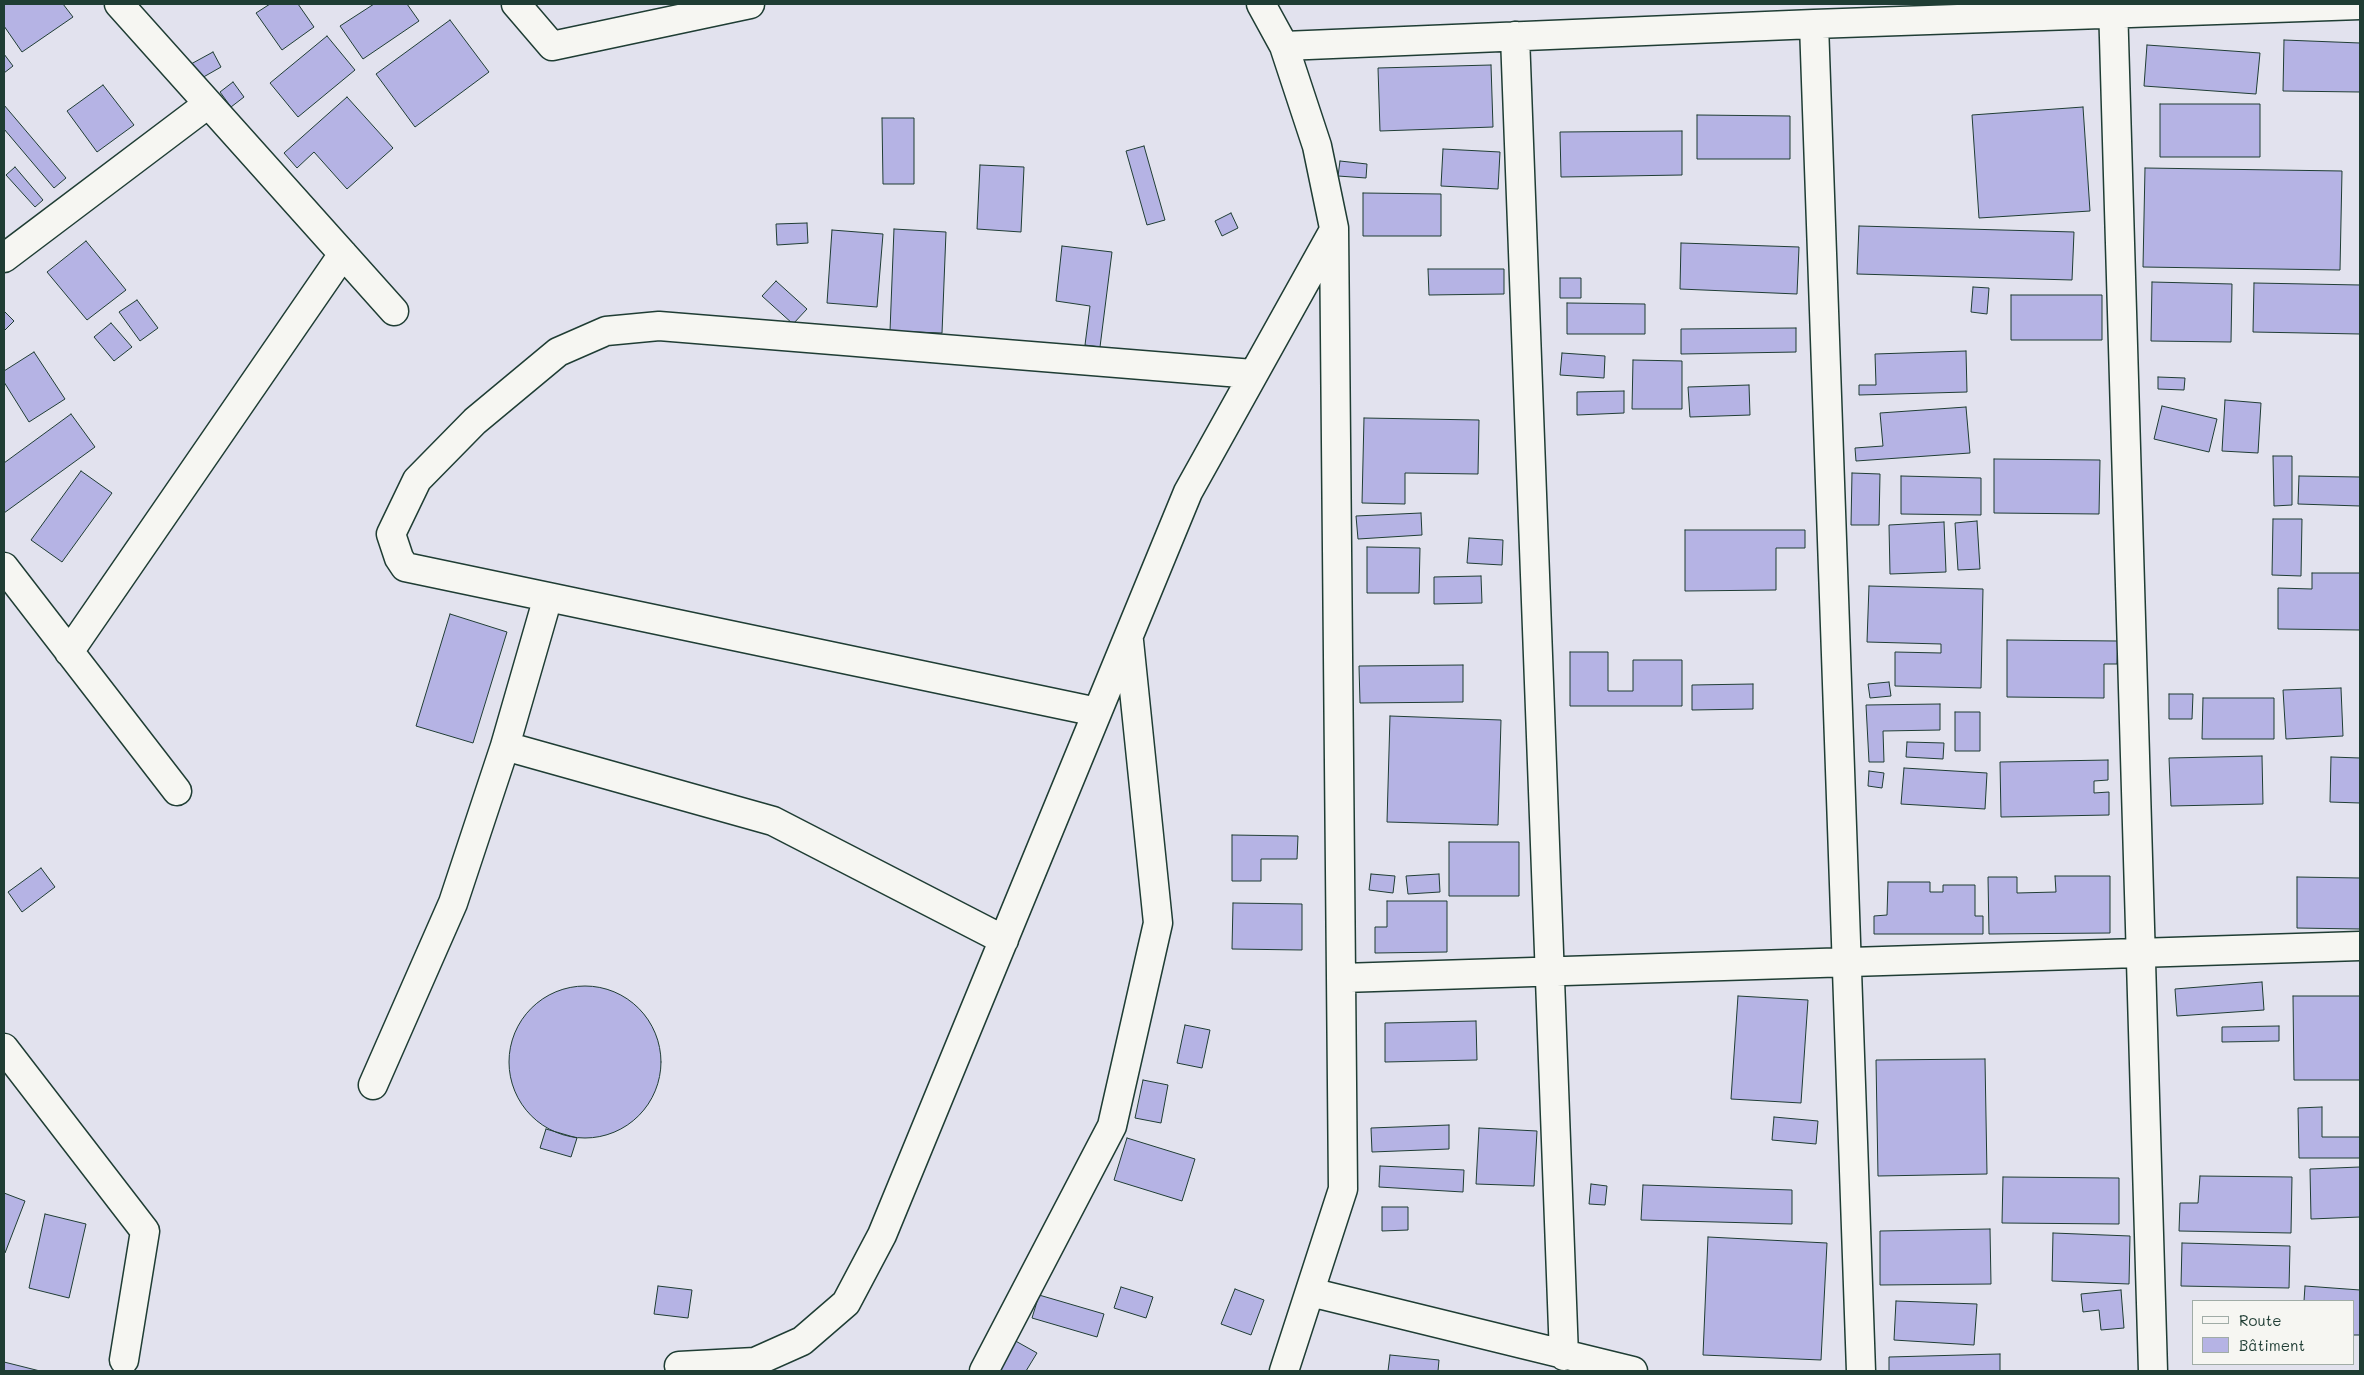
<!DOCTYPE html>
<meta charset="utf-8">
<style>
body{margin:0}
#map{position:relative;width:2364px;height:1375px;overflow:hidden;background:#e2e2ee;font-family:Mali,sans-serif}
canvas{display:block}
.frame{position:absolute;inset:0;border:5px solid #1f3d34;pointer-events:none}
.legend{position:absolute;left:2192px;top:1300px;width:162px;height:65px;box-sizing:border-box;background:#f6f6f2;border:1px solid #a0aca6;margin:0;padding:6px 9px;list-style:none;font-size:15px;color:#1f3d34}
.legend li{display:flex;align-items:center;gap:10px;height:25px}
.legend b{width:25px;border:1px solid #a0aca6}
</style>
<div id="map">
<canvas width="2364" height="1375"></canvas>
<div class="frame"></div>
<ul class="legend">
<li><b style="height:6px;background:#f6f6f2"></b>Route</li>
<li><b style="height:14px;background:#b5b3e4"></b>Bâtiment</li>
</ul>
</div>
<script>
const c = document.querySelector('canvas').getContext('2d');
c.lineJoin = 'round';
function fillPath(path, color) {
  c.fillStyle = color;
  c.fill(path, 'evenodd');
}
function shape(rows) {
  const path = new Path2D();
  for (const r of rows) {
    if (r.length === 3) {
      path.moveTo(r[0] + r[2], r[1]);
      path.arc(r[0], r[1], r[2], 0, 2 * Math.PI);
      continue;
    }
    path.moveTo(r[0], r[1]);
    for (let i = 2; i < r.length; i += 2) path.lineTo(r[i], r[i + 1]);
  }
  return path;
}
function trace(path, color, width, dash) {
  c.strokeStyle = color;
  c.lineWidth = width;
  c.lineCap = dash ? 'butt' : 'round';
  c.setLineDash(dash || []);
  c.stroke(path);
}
const building = shape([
 [4,4,63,4,73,17,22,52,4,26,4,4],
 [270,4,298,4,314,27,282,50,256,13,270,4],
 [374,4,407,4,419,21,363,59,340,26,374,4],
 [450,20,489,72,415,127,376,74,450,20],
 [327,36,355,70,298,117,270,83,327,36],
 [2284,40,2360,43,2360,92,2283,91,2284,40],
 [2147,45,2260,53,2256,94,2144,86,2147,45],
 [213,52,221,67,200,79,191,64,213,52],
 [4,54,13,66,4,73,4,54],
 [1491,65,1493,127,1380,131,1378,68,1491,65],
 [233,82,244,97,231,107,220,92,233,82],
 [103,85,134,125,97,152,67,111,103,85],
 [347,97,393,148,347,189,314,152,297,168,284,153,347,97],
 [2160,104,2260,104,2260,157,2160,157,2160,104],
 [4,105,66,178,54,188,4,129,4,105],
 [2083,107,2090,211,1979,218,1972,115,2083,107],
 [1697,115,1790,116,1790,159,1697,159,1697,115],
 [882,118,914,118,914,184,883,184,882,118],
 [1682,131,1682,175,1561,177,1560,132,1682,131],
 [1144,146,1165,220,1147,225,1126,151,1144,146],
 [1443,149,1500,152,1498,189,1441,186,1443,149],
 [1340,161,1367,164,1366,178,1338,176,1340,161],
 [980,165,1024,167,1021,232,977,229,980,165],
 [15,167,43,200,35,207,6,175,15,167],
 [2145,168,2342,171,2340,270,2143,267,2145,168],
 [1363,193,1441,194,1441,236,1363,236,1363,193],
 [1231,213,1238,228,1222,236,1215,221,1231,213],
 [807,223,808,243,777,245,776,224,807,223],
 [1859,226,2074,232,2072,280,1857,274,1859,226],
 [894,229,946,232,942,333,890,331,894,229],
 [832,230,883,234,877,307,827,303,832,230],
 [86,241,126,290,87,320,47,272,86,241],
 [1681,243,1799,247,1797,294,1680,289,1681,243],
 [1062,246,1112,252,1100,347,1085,345,1090,306,1056,301,1062,246],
 [1428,269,1504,269,1504,294,1429,295,1428,269],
 [1560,278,1581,278,1581,298,1560,298,1560,278],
 [776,281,807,309,793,324,762,296,776,281],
 [2152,282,2232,284,2231,342,2151,341,2152,282],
 [2254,283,2360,285,2360,334,2253,332,2254,283],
 [1973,287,1989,288,1987,314,1971,312,1973,287],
 [2011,295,2102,295,2102,340,2011,340,2011,295],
 [137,300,158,328,140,341,119,312,137,300],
 [1567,303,1645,304,1645,334,1567,334,1567,303],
 [4,311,14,321,4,331,4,311],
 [111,323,132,347,114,361,94,337,111,323],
 [1796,328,1796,352,1681,354,1681,329,1796,328],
 [1966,351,1967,392,1859,395,1859,385,1876,385,1875,354,1966,351],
 [34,352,65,399,29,422,4,382,4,371,34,352],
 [1562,353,1605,356,1604,378,1560,375,1562,353],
 [1633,360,1682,361,1682,409,1632,409,1633,360],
 [2158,377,2185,378,2184,390,2158,389,2158,377],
 [1749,385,1750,415,1690,417,1688,387,1749,385],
 [1624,391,1624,413,1577,415,1577,392,1624,391],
 [2225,400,2261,403,2258,453,2222,451,2225,400],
 [2162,406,2217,419,2209,452,2154,439,2162,406],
 [1966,407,1970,453,1856,461,1855,448,1883,446,1880,413,1966,407],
 [71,414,95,447,4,513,4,463,71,414],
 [1364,418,1479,420,1478,474,1405,473,1405,504,1362,503,1364,418],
 [2273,456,2292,456,2292,505,2274,506,2273,456],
 [1994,459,2100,460,2099,514,1994,513,1994,459],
 [81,471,112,493,62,562,31,540,81,471],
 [1852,473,1880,474,1879,525,1851,525,1852,473],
 [1901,476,1981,478,1981,515,1901,514,1901,476],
 [2299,476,2360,477,2360,506,2298,504,2299,476],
 [1421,513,1422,535,1358,539,1356,516,1421,513],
 [2273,519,2302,519,2301,576,2272,575,2273,519],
 [1977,521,1980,569,1958,570,1955,523,1977,521],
 [1944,522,1946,572,1890,574,1889,525,1944,522],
 [1685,530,1805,530,1805,548,1776,548,1776,590,1685,591,1685,530],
 [1469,538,1503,540,1502,565,1467,563,1469,538],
 [1367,547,1420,548,1419,593,1367,593,1367,547],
 [2312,573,2360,573,2360,630,2278,629,2278,588,2312,589,2312,573],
 [1481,576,1482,603,1434,604,1434,577,1481,576],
 [1869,586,1983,589,1981,688,1895,686,1895,652,1941,653,1941,644,1867,642,1869,586],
 [450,614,507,632,473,743,416,726,450,614],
 [2007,640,2118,641,2117,664,2104,664,2104,698,2007,697,2007,640],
 [1570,652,1608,652,1608,691,1633,691,1633,660,1682,660,1682,706,1570,706,1570,652],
 [1463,665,1463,702,1360,703,1359,666,1463,665],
 [1889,682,1891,696,1870,698,1868,684,1889,682],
 [1753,684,1753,709,1692,710,1692,685,1753,684],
 [2341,688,2343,736,2286,739,2283,690,2341,688],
 [2169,694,2193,694,2192,719,2169,719,2169,694],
 [2203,698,2274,698,2274,739,2202,739,2203,698],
 [1940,704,1940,730,1883,731,1884,762,1869,762,1866,705,1940,704],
 [1955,712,1980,712,1980,751,1955,751,1955,712],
 [1390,716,1501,720,1498,825,1387,822,1390,716],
 [1907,742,1944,743,1943,759,1906,757,1907,742],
 [2262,756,2263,804,2171,806,2169,758,2262,756],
 [2331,757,2360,758,2360,803,2330,802,2331,757],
 [2108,760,2108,780,2094,781,2094,793,2109,792,2109,815,2001,817,2000,762,2108,760],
 [1904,768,1987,773,1985,809,1901,804,1904,768],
 [1869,771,1884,773,1882,788,1868,786,1869,771],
 [1232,835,1298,836,1297,859,1261,859,1261,881,1232,881,1232,835],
 [1449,842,1519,842,1519,896,1449,896,1449,842],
 [41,868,55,887,22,912,8,892,41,868],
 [1371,874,1395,876,1393,893,1369,890,1371,874],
 [1439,874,1440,892,1408,894,1406,876,1439,874],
 [2055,876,2110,876,2110,933,1989,934,1988,877,2017,877,2017,893,2056,892,2055,876],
 [2297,877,2360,878,2360,929,2297,928,2297,877],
 [1888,882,1930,882,1930,892,1943,892,1943,885,1975,885,1975,916,1983,916,1983,934,1874,934,1874,916,1887,915,1888,882],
 [1387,901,1447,901,1447,952,1375,953,1375,927,1387,927,1387,901],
 [1233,903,1302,904,1302,950,1232,949,1233,903],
 [2262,982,2264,1010,2177,1016,2175,989,2262,982],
 [585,1062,76],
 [1738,996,1808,1000,1801,1103,1731,1099,1738,996],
 [2293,996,2360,996,2360,1080,2294,1080,2293,996],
 [1476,1021,1477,1060,1385,1062,1385,1023,1476,1021],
 [1185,1025,1210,1030,1202,1068,1177,1063,1185,1025],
 [2279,1026,2279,1041,2222,1042,2222,1027,2279,1026],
 [1985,1059,1987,1174,1878,1176,1876,1060,1985,1059],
 [1143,1080,1168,1085,1161,1123,1135,1118,1143,1080],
 [2322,1107,2322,1137,2360,1137,2360,1158,2299,1158,2298,1108,2322,1107],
 [1774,1117,1818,1121,1816,1144,1772,1140,1774,1117],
 [1449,1125,1449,1149,1372,1152,1371,1128,1449,1125],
 [1479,1128,1537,1131,1534,1186,1476,1184,1479,1128],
 [546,1129,577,1138,571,1157,540,1148,546,1129],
 [1127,1138,1195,1159,1182,1201,1114,1180,1127,1138],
 [1380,1166,1464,1170,1463,1192,1379,1187,1380,1166],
 [2360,1167,2360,1217,2311,1219,2310,1169,2360,1167],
 [2200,1176,2292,1177,2291,1233,2179,1231,2180,1203,2198,1203,2200,1176],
 [2003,1177,2119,1178,2119,1224,2002,1223,2003,1177],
 [1591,1184,1607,1186,1605,1205,1589,1204,1591,1184],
 [1643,1185,1792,1190,1792,1224,1641,1220,1643,1185],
 [4,1193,25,1201,5,1253,4,1253,4,1193],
 [1382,1207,1408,1207,1408,1230,1382,1231,1382,1207],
 [45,1214,86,1224,69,1298,29,1288,45,1214],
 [1990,1229,1991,1284,1880,1285,1880,1231,1990,1229],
 [2053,1233,2130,1236,2129,1284,2052,1281,2053,1233],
 [1708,1237,1827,1243,1821,1360,1703,1355,1708,1237],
 [2182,1243,2290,1246,2289,1288,2181,1286,2182,1243],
 [658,1286,692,1290,688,1318,654,1314,658,1286],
 [2305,1286,2360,1290,2360,1335,2353,1335,2353,1301,2304,1301,2305,1286],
 [1121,1287,1153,1297,1146,1318,1114,1308,1121,1287],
 [1235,1289,1264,1300,1251,1335,1221,1324,1235,1289],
 [2121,1290,2124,1328,2101,1330,2099,1310,2083,1312,2081,1294,2121,1290],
 [1039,1295,1104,1314,1097,1337,1032,1318,1039,1295],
 [1896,1301,1977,1304,1974,1345,1894,1340,1896,1301],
 [1012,1339,1037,1353,1026,1371,994,1371,1012,1339],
 [2000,1354,2000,1371,1889,1371,1889,1357,2000,1354],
 [1390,1355,1439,1360,1438,1371,1388,1371,1390,1355],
 [4,1362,40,1371,4,1371,4,1362]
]);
fillPath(building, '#b5b3e4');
trace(building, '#1f3d34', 1);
const street = shape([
 [119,4,394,311],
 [516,4,552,46,750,4],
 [1261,4,1284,46,1317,146,1334,228,1343,1189,1284,1371],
 [2113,4,2153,1371],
 [1814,24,1861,1371],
 [1515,36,1564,1356],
 [1284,46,1814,24,2360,5],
 [4,258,208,104],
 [4,567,177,791],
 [69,652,343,254],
 [1097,712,405,567,399,558,391,534,417,480,475,421,558,352,606,331,659,326,1253,374],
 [505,746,773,821,1004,940],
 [1342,978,2360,946],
 [4,1048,145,1231,124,1360],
 [373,1085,453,903,505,746,548,597],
 [1310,1292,1633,1371],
 [679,1366,755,1362,802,1341,846,1303,882,1235,1188,492,1334,230],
 [984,1371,1112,1126,1158,923,1129,641]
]);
trace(street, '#1f3d34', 31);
trace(street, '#f6f6f2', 28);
</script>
